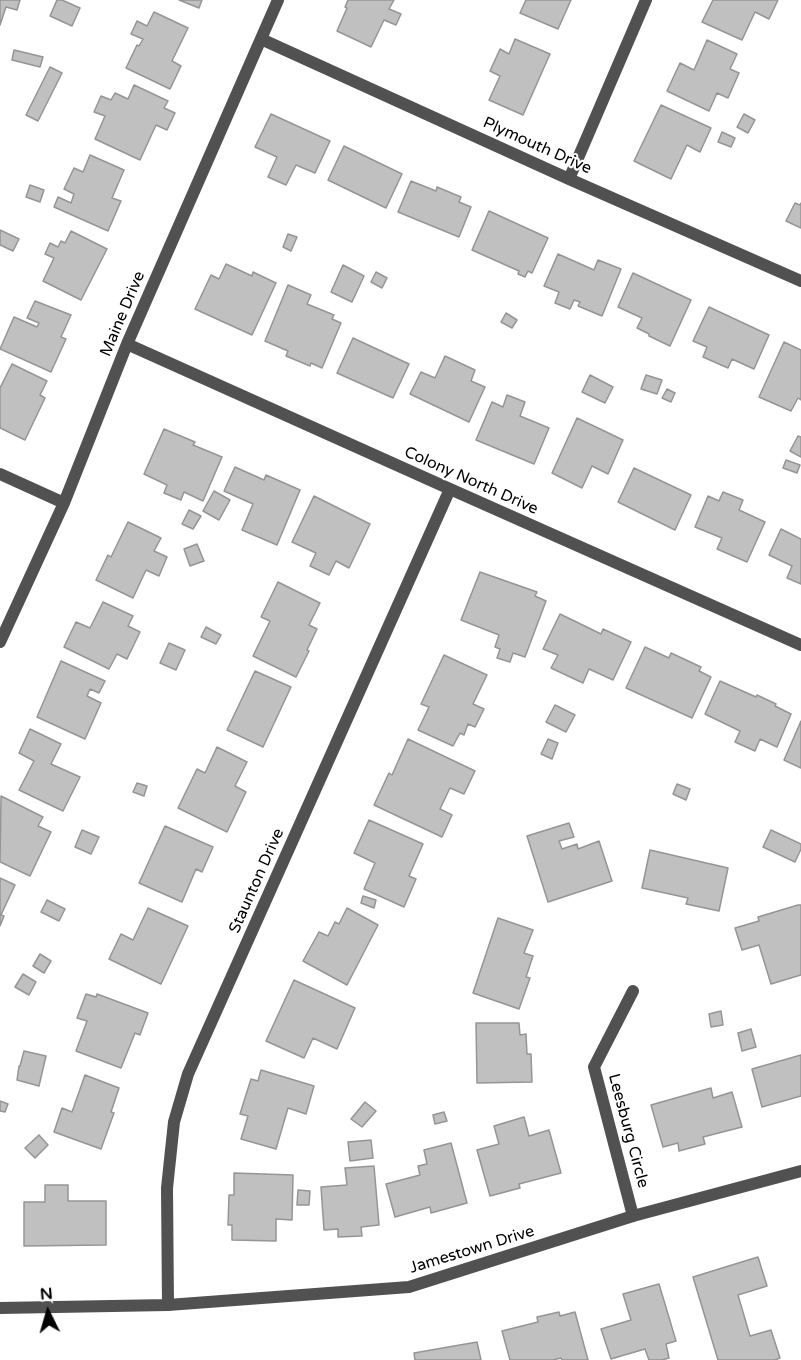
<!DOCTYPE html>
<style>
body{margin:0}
#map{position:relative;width:801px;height:1360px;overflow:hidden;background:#fff;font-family:"Varela Round",sans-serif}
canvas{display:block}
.north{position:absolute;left:18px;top:1282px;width:60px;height:60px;-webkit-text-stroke:4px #fff;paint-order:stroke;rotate:355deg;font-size:16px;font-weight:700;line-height:24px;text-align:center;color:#000}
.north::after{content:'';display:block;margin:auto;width:21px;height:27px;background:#000;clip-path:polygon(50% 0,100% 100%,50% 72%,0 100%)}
</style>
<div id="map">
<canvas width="801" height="1360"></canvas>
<div class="north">N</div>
</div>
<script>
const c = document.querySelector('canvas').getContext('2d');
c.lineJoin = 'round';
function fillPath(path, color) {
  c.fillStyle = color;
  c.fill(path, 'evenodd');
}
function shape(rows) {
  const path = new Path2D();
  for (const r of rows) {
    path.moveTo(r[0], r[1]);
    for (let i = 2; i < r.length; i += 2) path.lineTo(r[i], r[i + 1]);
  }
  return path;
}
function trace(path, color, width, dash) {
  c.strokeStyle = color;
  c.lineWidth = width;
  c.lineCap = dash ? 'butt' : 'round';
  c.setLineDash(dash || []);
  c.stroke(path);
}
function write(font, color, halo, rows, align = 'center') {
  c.font = font + ' "Varela Round",sans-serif';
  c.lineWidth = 4.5;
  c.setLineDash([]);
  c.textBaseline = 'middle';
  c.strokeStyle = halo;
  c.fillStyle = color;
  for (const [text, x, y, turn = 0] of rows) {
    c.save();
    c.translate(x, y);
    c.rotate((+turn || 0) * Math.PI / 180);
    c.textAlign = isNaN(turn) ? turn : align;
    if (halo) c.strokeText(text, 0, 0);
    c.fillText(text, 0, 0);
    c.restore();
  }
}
const building = shape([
 [0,0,20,0,17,10,6,7,0,25,0,0],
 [57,0,62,0,80,8,72,26,50,16,57,0],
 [179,0,202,0,199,8,179,0],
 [348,0,394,0,389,9,401,14,396,25,384,20,371,47,337,31,347,8,345,7,348,0],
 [526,0,571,0,558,29,520,13,526,0],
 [713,0,778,0,769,19,755,12,742,40,702,22,713,0],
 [154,12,188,28,172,61,181,66,170,89,126,68,137,45,139,46,143,39,131,34,137,21,147,26,154,12],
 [515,39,550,54,523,115,489,100,500,76,490,71,500,49,509,54,515,39],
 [707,40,737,54,730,69,739,73,728,98,717,93,709,111,667,91,680,63,694,70,707,40],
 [14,50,43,57,40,67,12,60,14,50],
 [50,67,62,73,38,121,26,115,50,67],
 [134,85,168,101,164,108,175,113,167,130,156,125,140,160,95,139,105,116,94,112,101,96,111,100,115,93,128,99,134,85],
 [661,105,711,128,700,152,687,145,671,179,634,161,661,105],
 [271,114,330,141,315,173,296,165,286,185,268,177,277,157,255,147,271,114],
 [744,114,755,120,748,133,737,127,744,114],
 [722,132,735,138,731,147,718,142,722,132],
 [344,146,402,174,386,208,328,180,344,146],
 [90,155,124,170,112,198,121,201,108,231,54,207,58,197,71,203,74,194,64,189,74,168,83,172,90,155],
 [411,181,436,191,437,187,461,197,459,202,471,207,459,237,398,212,411,181],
 [30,185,44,190,40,202,26,197,30,185],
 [795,203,800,205,801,203,801,228,786,221,795,203],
 [489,211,548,238,532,273,528,271,525,277,518,274,519,271,472,250,489,211],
 [0,230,19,239,13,251,0,245,0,230],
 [71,231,107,249,81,300,43,281,54,258,45,254,50,243,58,247,61,241,65,243,71,231],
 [288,234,297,237,291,251,283,247,288,234],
 [558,254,594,270,598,260,621,269,602,316,578,306,580,302,574,300,570,309,555,303,559,292,544,286,558,254],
 [226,264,252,276,253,272,276,283,252,335,195,309,211,275,219,279,226,264],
 [343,265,364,276,352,302,331,292,343,265],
 [376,272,387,278,382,288,371,282,376,272],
 [633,273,691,300,670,346,649,336,649,334,637,328,642,318,618,307,633,273],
 [288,285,311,295,307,304,334,315,332,319,341,323,322,368,311,363,310,366,286,356,288,351,265,341,288,285],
 [35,301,71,315,61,337,66,339,51,372,0,349,14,317,37,327,39,323,27,318,35,301],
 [709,307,769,335,754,369,732,359,728,368,703,357,707,347,693,341,709,307],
 [506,313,517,320,512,328,501,322,506,313],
 [353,338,409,364,393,398,337,373,353,338],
 [784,342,801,350,801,400,798,398,791,411,759,397,784,342],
 [445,356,475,370,471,381,485,387,469,422,410,394,421,372,435,378,445,356],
 [12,364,47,381,40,395,45,398,25,440,0,428,0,388,12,364],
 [590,375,613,387,605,403,582,392,590,375],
 [646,375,662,380,657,394,641,389,646,375],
 [667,389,675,393,671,402,662,398,667,389],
 [507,395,525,402,520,416,549,428,534,464,476,440,492,402,503,407,507,395],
 [577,418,623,440,608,474,592,466,582,488,552,473,577,418],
 [164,429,195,442,193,445,222,457,203,501,184,492,181,500,164,493,167,485,144,474,164,429],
 [798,436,801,437,801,457,790,451,798,436],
 [786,460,800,465,797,473,783,468,786,460],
 [235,467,264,480,266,475,300,490,277,545,242,530,253,504,224,491,235,467],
 [634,468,691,495,675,530,618,502,634,468],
 [214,491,230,500,219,520,203,511,214,491],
 [723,492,743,500,739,510,765,522,747,562,717,549,722,538,695,527,708,496,719,501,723,492],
 [314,496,370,524,349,568,336,561,329,575,310,566,316,553,292,542,314,496],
 [189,510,201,516,193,529,182,524,189,510],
 [128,522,161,538,154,551,167,557,159,576,146,570,133,598,96,580,108,555,111,557,128,522],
 [781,529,801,539,801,584,787,578,792,566,769,555,781,529],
 [197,544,204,561,190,566,184,549,197,544],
 [480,572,537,592,535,596,546,601,525,657,513,653,510,662,497,658,500,649,495,647,499,635,461,620,480,572],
 [278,582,320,603,309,625,317,629,307,650,309,651,296,677,253,656,270,621,261,617,278,582],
 [103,602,133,616,128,626,140,632,127,659,117,654,109,669,64,647,76,622,90,628,103,602],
 [560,614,601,634,603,629,631,642,613,680,589,669,583,683,551,668,558,655,543,649,560,614],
 [206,627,221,635,216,644,201,637,206,627],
 [169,643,185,650,176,670,160,663,169,643],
 [645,647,669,658,671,653,701,667,699,671,711,677,692,718,626,688,645,647],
 [444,655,487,675,473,704,484,709,475,727,468,724,464,735,460,733,453,746,418,730,429,707,421,704,444,655],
 [61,661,105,681,99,693,90,689,87,696,101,703,85,739,37,717,61,661],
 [255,671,291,687,263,747,227,730,255,671],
 [720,681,756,697,757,695,776,704,775,706,791,714,777,747,760,739,755,751,735,742,740,731,705,714,720,681],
 [555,705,575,715,566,732,546,722,555,705],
 [801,721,801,768,784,760,801,721],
 [30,729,61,744,51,764,80,777,63,811,19,790,34,761,19,753,30,729],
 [408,739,475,771,464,794,450,788,440,809,452,815,442,837,374,805,389,773,392,775,408,739],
 [548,739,558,743,552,759,541,754,548,739],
 [217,747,247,762,235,786,246,792,227,832,178,808,197,769,205,773,217,747],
 [137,783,147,786,144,796,133,792,137,783],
 [677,784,690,789,686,800,673,794,677,784],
 [1,796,43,817,38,826,51,832,30,876,0,862,1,796],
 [369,820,423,844,409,876,416,879,404,907,364,889,375,863,354,853,369,820],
 [569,823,574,837,559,841,562,849,577,844,578,849,599,841,612,881,548,902,527,836,569,823],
 [165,826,213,847,202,872,196,869,182,902,139,883,165,826],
 [82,830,99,837,91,854,75,847,82,830],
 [771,830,801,844,801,849,795,862,763,847,771,830],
 [650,850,728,868,719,911,686,904,688,898,642,888,650,850],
 [0,878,15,885,1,915,4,916,0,926,0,878],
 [363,896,376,900,374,908,361,903,363,896],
 [47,900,65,909,59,921,41,912,47,900],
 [798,905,801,905,801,975,771,984,759,945,742,950,735,928,759,921,758,917,798,905],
 [148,908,188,926,161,984,109,959,121,934,133,940,148,908],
 [347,908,378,925,347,985,303,961,319,932,328,936,335,922,339,924,347,908],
 [498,918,533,930,524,953,533,956,526,977,530,978,519,1009,473,993,498,918],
 [40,954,51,961,44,973,33,966,40,954],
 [23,974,36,982,29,995,15,987,23,974],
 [294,980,355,1008,337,1049,313,1038,304,1058,266,1041,294,980],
 [86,994,96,997,97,994,148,1013,140,1035,135,1033,121,1068,76,1051,87,1021,77,1018,86,994],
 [721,1011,723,1025,711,1027,709,1014,721,1011],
 [476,1023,519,1023,520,1035,526,1034,527,1054,531,1054,532,1082,477,1083,476,1023],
 [751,1029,756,1047,742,1051,738,1033,751,1029],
 [24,1051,46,1056,39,1086,17,1080,19,1066,20,1066,24,1051],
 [801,1055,801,1096,762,1107,752,1069,801,1055],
 [261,1070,314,1086,306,1114,288,1108,276,1149,241,1139,248,1116,240,1114,251,1079,258,1081,261,1070],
 [85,1075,119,1088,111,1112,114,1113,101,1149,54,1132,62,1108,72,1112,85,1075],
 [711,1088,713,1098,732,1092,742,1127,703,1137,705,1144,679,1151,678,1143,663,1147,651,1105,711,1088],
 [0,1101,8,1104,5,1112,0,1111,0,1101],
 [365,1102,376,1111,362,1127,351,1119,365,1102],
 [444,1112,447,1121,435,1124,433,1115,444,1112],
 [524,1117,529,1136,549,1130,561,1173,519,1184,520,1188,490,1196,477,1150,499,1144,494,1126,524,1117],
 [39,1135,48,1145,35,1158,25,1148,39,1135],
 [371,1140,373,1158,350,1161,348,1142,371,1140],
 [451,1143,467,1203,431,1213,430,1207,395,1217,386,1184,420,1175,418,1166,427,1164,424,1150,451,1143],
 [374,1166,379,1225,361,1227,362,1236,338,1237,338,1229,324,1230,321,1187,347,1185,345,1168,374,1166],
 [234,1173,293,1175,292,1220,276,1219,276,1241,232,1240,232,1225,228,1225,229,1195,234,1195,234,1173],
 [45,1185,68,1185,68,1201,106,1201,106,1245,24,1246,24,1202,45,1202,45,1185],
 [298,1190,310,1191,309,1205,297,1205,298,1190],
 [758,1257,767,1286,738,1295,750,1336,771,1330,780,1358,775,1360,718,1360,693,1277,758,1257],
 [659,1284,676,1341,666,1344,669,1358,662,1360,649,1360,645,1349,611,1359,601,1329,631,1320,623,1294,659,1284],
 [559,1312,560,1316,575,1312,588,1360,562,1360,561,1358,553,1360,510,1360,502,1331,538,1322,537,1317,559,1312],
 [477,1342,481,1360,415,1360,414,1353,477,1342]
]);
fillPath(building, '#c0c0c0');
trace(building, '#959595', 1.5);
trace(shape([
 [261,39,569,179,801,281],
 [569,179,646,0],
 [127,344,450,489,801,645],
 [0,474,64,503],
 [0,642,64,503,127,344,278,0],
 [633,1216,594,1067,633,991],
 [168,1305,167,1188,174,1122,188,1074,450,489]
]), '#515151', 12);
trace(shape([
 [0,1308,168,1305,409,1287,633,1216,801,1171]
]), '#515151', 12);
write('16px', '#000', '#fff', [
 ["Plymouth Drive",537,146,24],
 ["Maine Drive",123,314,-67],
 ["Colony North Drive",471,481,24],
 ["Staunton Drive",257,881,-66],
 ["Leesburg Circle",628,1131,75],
 ["Jamestown Drive",472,1250,-17]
]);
</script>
